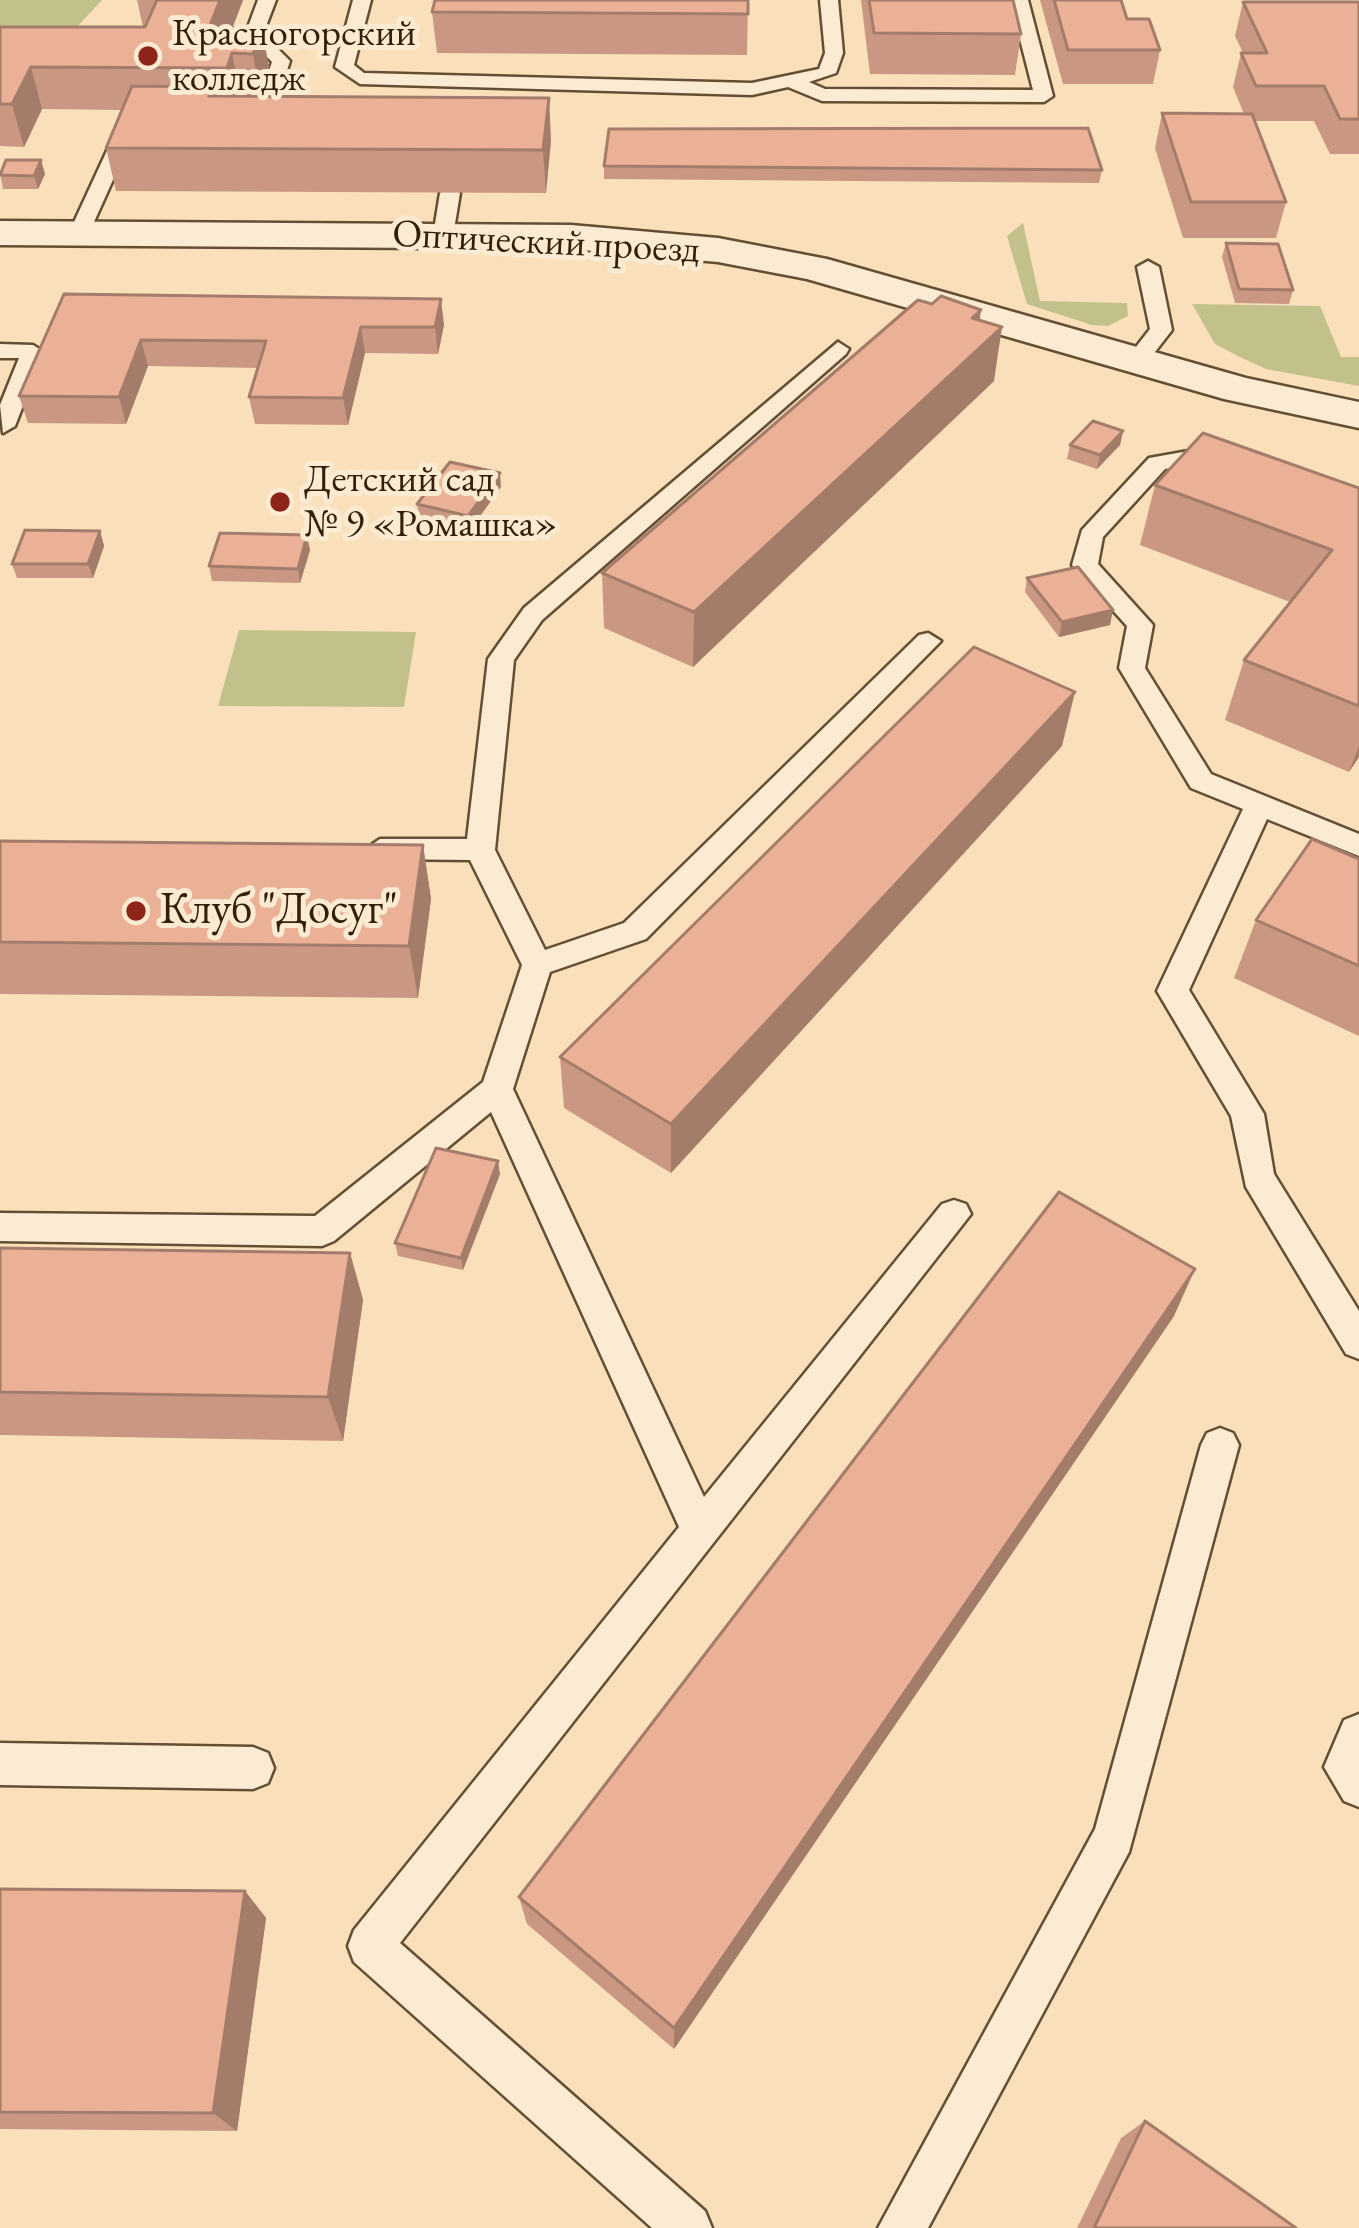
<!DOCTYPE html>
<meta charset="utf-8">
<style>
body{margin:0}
canvas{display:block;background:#f9e0ba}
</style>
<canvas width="1359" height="2228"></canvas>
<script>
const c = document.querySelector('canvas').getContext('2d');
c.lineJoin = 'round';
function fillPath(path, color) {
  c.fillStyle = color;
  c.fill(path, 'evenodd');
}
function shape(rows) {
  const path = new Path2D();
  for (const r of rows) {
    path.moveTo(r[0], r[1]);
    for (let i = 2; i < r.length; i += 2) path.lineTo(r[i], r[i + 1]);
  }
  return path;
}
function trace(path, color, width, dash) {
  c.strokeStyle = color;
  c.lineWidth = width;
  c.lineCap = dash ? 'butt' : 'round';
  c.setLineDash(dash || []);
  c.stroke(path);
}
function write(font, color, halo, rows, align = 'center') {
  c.font = font + ' "EB Garamond",serif';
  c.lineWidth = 10;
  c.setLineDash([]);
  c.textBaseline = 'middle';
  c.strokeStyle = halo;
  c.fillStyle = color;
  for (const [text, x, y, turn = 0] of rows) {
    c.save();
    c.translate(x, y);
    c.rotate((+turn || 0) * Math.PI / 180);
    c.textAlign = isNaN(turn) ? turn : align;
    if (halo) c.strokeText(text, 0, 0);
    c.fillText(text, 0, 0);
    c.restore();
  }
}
fillPath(shape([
 [0,0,102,0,62,43,0,51],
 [1023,223,1040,301,1127,303,1128,316,1108,326,1092,325,1027,304,1007,236],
 [1192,304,1320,306,1341,357,1359,357,1359,386,1266,369,1240,357,1215,344],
 [239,630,416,632,404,707,218,706]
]), '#c2c18c');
const lane = shape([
 [258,0,276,0,263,34,290,61,270,123,260,129,250,123,272,62,245,35,258,0],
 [353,0,371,0,354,65,364,73,752,83,819,69,825,53,820,0,838,0,843,53,836,73,809,82,825,89,1033,90,1010,0,1028,0,1053,96,1044,102,822,101,788,87,752,95,360,84,335,67,353,0],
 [122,118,139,122,89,233,72,237,69,233,122,118],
 [450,187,460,193,453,236,443,242,433,236,440,193,450,187],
 [1148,261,1159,267,1172,330,1144,366,1136,368,1125,361,1150,329,1137,267,1148,261],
 [838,342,849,349,846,354,542,620,514,660,495,850,545,950,624,923,919,635,928,633,941,641,646,939,550,972,513,1089,704,1497,942,1204,954,1200,966,1204,971,1214,400,1943,705,2211,712,2228,652,2228,354,1962,348,1946,354,1930,679,1527,491,1112,334,1241,322,1246,0,1241,0,1213,315,1216,483,1082,522,965,470,860,380,859,365,849,380,839,467,839,488,659,524,608,838,342],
 [0,344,33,345,44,352,15,426,3,433,0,405,19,358,0,358,0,344],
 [1222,445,1230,447,1230,457,1165,469,1103,537,1098,564,1153,625,1145,668,1211,774,1359,834,1359,856,1267,819,1189,990,1264,1114,1274,1174,1359,1311,1359,1359,1346,1354,1246,1187,1231,1116,1157,991,1243,809,1191,788,1119,668,1127,626,1072,565,1082,530,1149,458,1222,445],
 [1220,1428,1233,1433,1239,1445,1129,1852,928,2228,878,2228,1095,1829,1201,1445,1207,1433,1220,1428],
 [1359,1714,1359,1807,1344,1801,1324,1767,1344,1720,1359,1714],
 [0,1743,253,1747,268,1753,274,1768,268,1783,253,1789,0,1785,0,1743]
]);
const street = shape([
 [0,221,571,225,718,238,827,259,1246,378,1359,402,1359,428,1224,399,807,279,718,262,571,249,0,245,0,221]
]);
trace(lane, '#654f34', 5);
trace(street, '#654f34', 5);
fillPath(lane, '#fbebd2');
fillPath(street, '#fbebd2');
fillPath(shape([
 [137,0,243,0,232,28,262,28,269,69,260,95,239,96,551,140,546,193,116,191,106,148,122,110,42,109,24,147,0,146,0,27,143,27],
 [748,0,747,55,437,53,432,12],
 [861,0,1013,0,1021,34,1015,75,870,74],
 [1040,0,1121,0,1127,19,1160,50,1153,84,1063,84],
 [1243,2,1359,2,1359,154,1330,154,1314,121,1254,121,1286,202,1276,238,1183,238,1155,148,1162,113,1244,114,1233,87,1241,53,1243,53,1235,36],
 [604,166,1102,170,1099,183,604,179],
 [0,173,45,174,38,189,3,189],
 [1226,243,1293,290,1289,304,1235,303,1222,257],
 [64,294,444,325,438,354,365,353,348,425,255,424,249,397,258,368,148,366,126,424,28,423,19,396],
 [981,310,979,320,994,381,693,667,604,628,602,573],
 [1123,431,1120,445,1097,469,1067,459,1070,445],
 [1155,485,1359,488,1359,757,1349,772,1225,720,1244,660,1290,602,1140,545],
 [501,487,470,530,419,518,417,504],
 [100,531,104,546,93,578,17,578,12,564],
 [310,550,300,583,212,581,209,566],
 [1027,578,1110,625,1059,637,1025,592],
 [1062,746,671,1173,564,1108,560,1057],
 [0,841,423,845,431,899,418,998,0,994],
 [1359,859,1359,1036,1234,978,1256,920],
 [500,1174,463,1270,398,1256,395,1243],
 [0,1248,350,1253,363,1300,343,1441,0,1435],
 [1174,1316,674,2049,527,1924,519,1897],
 [0,1889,245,1891,266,1918,237,2131,0,2129],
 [1145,2121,1296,2228,1077,2228,1121,2138]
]), '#ca9882');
fillPath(shape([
 [220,0,243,0,217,69,209,28],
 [262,28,269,69,260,95,253,54],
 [232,53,240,95,235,110,227,68],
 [31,67,42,109,24,147,12,104],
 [549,98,551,140,546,193,543,150],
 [41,160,45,174,38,189,34,176],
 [441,299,444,325,438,354,435,327],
 [981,310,975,352,1002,327,994,381,693,667,694,612],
 [361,327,365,353,348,425,343,398],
 [141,340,148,366,126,424,119,397],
 [1123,431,1120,445,1097,469,1100,455],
 [500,473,501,487,470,530,468,516],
 [100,531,104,546,93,578,88,564],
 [307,535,310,550,300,583,298,569],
 [1113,610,1110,625,1059,637,1062,622],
 [1075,692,1062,746,671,1173,671,1124],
 [1359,746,1359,757,1349,772],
 [423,845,431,899,418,998,409,946],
 [498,1161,500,1174,463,1270,461,1258],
 [350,1253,363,1300,343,1441,328,1397],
 [1195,1269,1174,1316,674,2049,674,2028],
 [245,1891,266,1918,237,2131,213,2113]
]), '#a47c6a');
const building = shape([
 [157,0,220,0,209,28,262,28,253,54,232,53,227,68,31,67,12,104,0,104,0,27,145,27,157,0],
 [435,0,748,0,748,14,432,12,435,0],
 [869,0,1013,0,1021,34,874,33,869,0],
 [1054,0,1121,0,1127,19,1149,19,1160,50,1068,50,1054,0],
 [1243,2,1359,2,1359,119,1340,119,1324,86,1256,86,1241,53,1267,53,1243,2],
 [132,86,213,87,209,96,549,98,543,150,106,148,132,86],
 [1162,113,1252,114,1286,202,1191,202,1162,113],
 [1088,128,1102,170,604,166,609,129,1088,128],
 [6,160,41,160,34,176,0,175,6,160],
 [1226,243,1278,244,1293,290,1239,289,1226,243],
 [64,294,441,299,435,327,361,327,343,398,249,397,266,341,141,340,119,397,19,396,64,294],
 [941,296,981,310,972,318,1002,327,694,612,602,573,918,300,932,304,941,296],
 [1093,421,1123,431,1100,455,1070,445,1093,421],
 [1203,433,1359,488,1359,706,1244,660,1332,550,1155,485,1203,433],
 [450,462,500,473,468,516,417,504,450,462],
 [25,530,100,531,88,564,12,564,25,530],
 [220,533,307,535,298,569,209,566,220,533],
 [1078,567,1113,610,1062,622,1027,578,1078,567],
 [974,647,1075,692,671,1124,560,1057,974,647],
 [1312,839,1359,859,1359,966,1256,920,1312,839],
 [0,841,423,845,409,946,0,942,0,841],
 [436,1148,498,1161,461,1258,395,1243,436,1148],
 [1059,1192,1195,1269,674,2028,519,1897,1059,1192],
 [0,1248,350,1253,328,1397,0,1392,0,1248],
 [0,1889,245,1891,213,2113,0,2112,0,1889],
 [1145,2121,1296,2228,1094,2228,1145,2121]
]);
fillPath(building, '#ebb197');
trace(building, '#a47c6a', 3);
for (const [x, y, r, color] of [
 [148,56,12,"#8f2418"],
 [280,502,12,"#8f2418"],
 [136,911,12,"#8f2418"]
]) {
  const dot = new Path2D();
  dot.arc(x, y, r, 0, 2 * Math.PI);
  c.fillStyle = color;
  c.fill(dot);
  trace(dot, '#fbebd2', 4.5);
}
write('39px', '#341f08', '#fbebd2', [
 ["Красногорский",172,34],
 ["колледж",172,79],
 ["Детский сад",304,480],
 ["№ 9 «Ромашка»",304,525]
], 'left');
write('39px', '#341f08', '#fbebd2', [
 ["Оптический проезд",546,243,3]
]);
write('45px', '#341f08', '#fbebd2', [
 ["Клуб \"Досуг\"",160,911]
], 'left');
</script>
